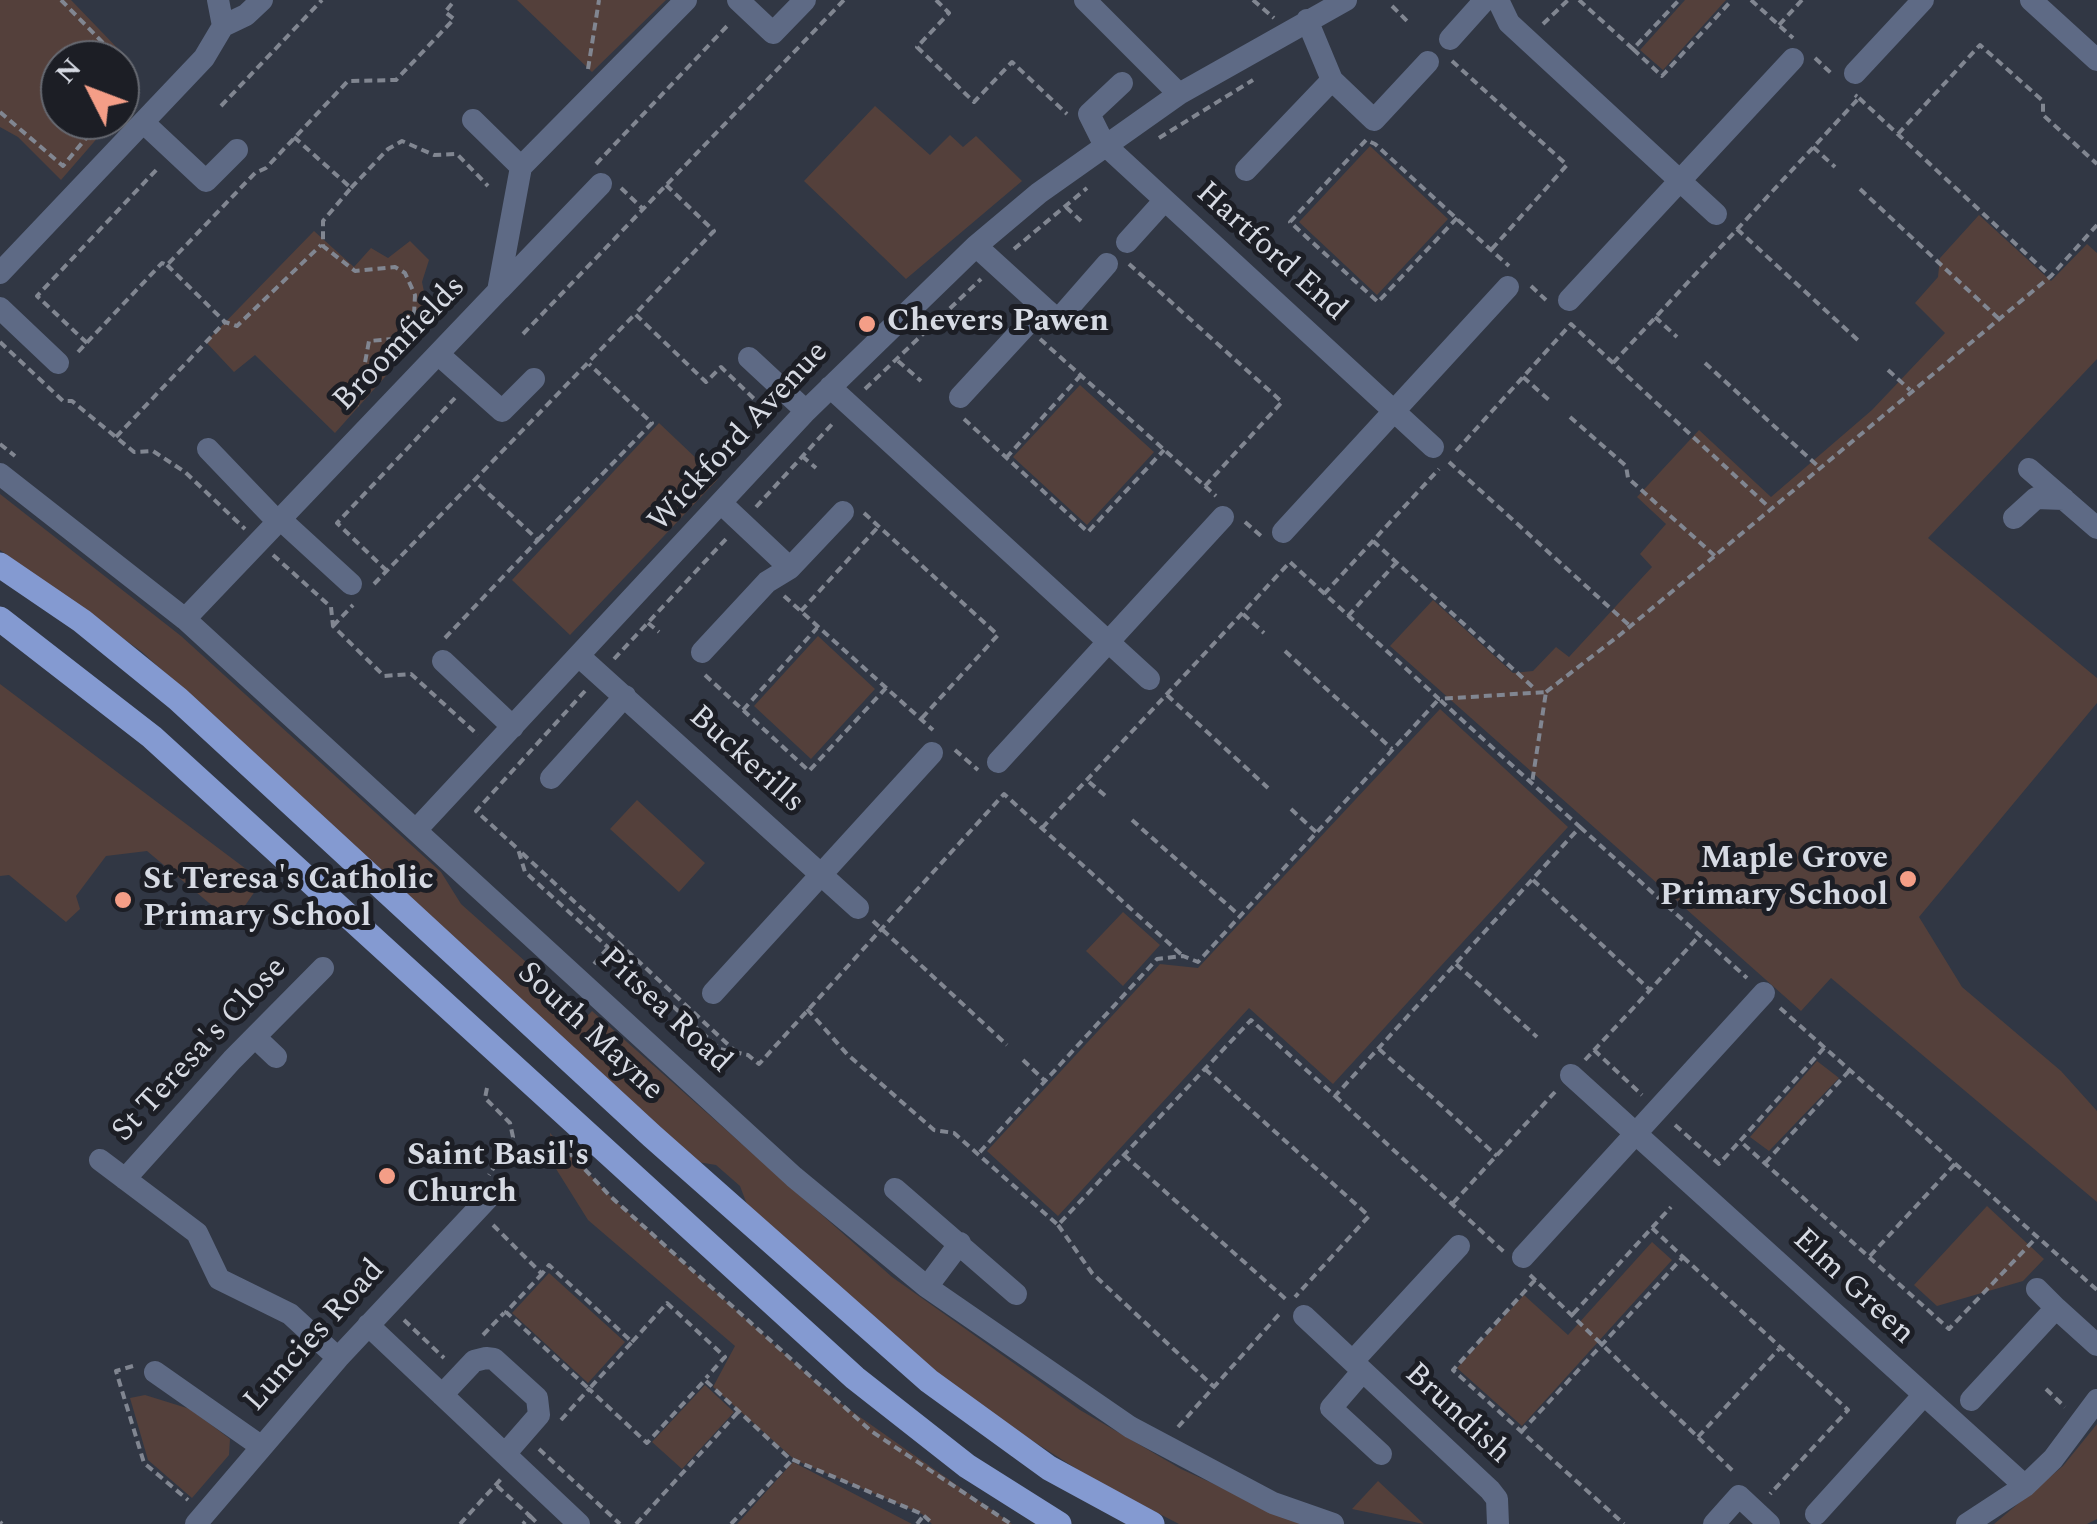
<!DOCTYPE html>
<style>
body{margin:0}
#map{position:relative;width:2097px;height:1524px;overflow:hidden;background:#313744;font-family:Spectral,serif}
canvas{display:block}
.north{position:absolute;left:40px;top:40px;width:100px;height:100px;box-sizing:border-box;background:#1c1e25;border:2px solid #666971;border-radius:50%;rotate:312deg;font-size:28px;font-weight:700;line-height:40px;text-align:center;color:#d6dae3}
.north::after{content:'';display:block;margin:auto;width:35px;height:45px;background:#f49e87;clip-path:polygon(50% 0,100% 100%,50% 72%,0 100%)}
</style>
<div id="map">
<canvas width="2097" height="1524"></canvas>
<div class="north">N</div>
</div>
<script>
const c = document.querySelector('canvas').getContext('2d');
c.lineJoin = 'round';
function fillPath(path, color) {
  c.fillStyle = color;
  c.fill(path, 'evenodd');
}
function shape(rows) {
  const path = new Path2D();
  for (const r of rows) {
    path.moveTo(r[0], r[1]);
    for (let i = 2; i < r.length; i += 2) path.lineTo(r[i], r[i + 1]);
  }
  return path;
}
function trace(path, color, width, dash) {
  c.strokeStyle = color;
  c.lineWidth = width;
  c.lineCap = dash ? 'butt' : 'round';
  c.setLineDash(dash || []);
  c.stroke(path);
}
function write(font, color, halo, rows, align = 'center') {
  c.font = font + ' Spectral,serif';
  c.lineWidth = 10;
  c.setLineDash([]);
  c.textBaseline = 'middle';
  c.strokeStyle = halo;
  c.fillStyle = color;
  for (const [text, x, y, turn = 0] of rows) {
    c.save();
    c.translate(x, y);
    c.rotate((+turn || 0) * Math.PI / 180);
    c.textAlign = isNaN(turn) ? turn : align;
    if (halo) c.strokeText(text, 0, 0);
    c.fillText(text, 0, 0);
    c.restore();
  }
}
fillPath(shape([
 [0,0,71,0,124,55,119,60,60,60,60,120,113,120,61,180,18,137,0,127],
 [517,0,666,0,592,72],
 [1685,0,1726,0,1663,70,1640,50],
 [875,106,930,155,950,135,963,147,976,136,1022,181,906,279,804,181],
 [1370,146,1448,219,1377,295,1299,222],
 [1979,215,2051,281,2087,244,2097,253,2097,359,1928,538,2097,678,2097,703,1919,917,1962,987,2061,1071,2097,1111,2097,1202,1831,978,1801,1011,1390,646,1433,600,1513,673,1533,671,1556,647,1569,657,1652,567,1640,554,1666,524,1637,497,1699,430,1771,497,1872,410,1945,333,1915,303,1938,277,1940,258],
 [314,231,354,267,371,248,388,258,410,241,429,260,422,282,427,306,408,331,418,340,335,433,255,355,234,372,206,342],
 [1080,385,1154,452,1087,525,1013,457],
 [659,423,718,479,570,635,512,580],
 [0,494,181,636,441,872,461,904,526,962,550,991,544,1001,575,1029,592,1011,892,1277,1080,1410,1181,1469,1302,1524,1179,1524,1094,1480,970,1401,748,1207,740,1186,716,1165,698,1162,142,652,0,550],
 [818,636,875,689,811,759,754,706],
 [0,684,262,881,233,923,147,851,106,856,76,896,80,909,66,922,9,875,0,876],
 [1440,709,1568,827,1333,1084,1249,1008,1058,1216,987,1151,1160,964,1198,968],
 [637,800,705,863,679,892,610,829],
 [1123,912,1160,945,1123,986,1086,951],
 [1817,1061,1839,1078,1769,1151,1750,1137],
 [550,1133,610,1196,833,1398,1012,1524,932,1524,922,1514,795,1460,713,1387,735,1346,588,1220,553,1164],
 [1987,1206,2044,1259,2023,1281,1937,1306,1914,1285],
 [1652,1242,1672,1260,1522,1426,1457,1368,1524,1295,1568,1335],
 [549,1273,625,1342,588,1383,512,1313],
 [705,1385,734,1412,682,1469,652,1442],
 [145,1395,190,1409,230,1439,229,1455,192,1498,148,1460,130,1398],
 [2097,1424,2097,1519,2087,1524,1994,1524,2063,1466],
 [793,1462,912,1524,737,1524],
 [1378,1481,1424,1524,1352,1509]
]), '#54403b');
trace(shape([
 [61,0,114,54,108,60],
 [936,0,949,13,917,47,974,102,1012,62,1067,114],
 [1253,0,1274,18],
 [1579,0,1633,49,1679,0],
 [1751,0,1793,38],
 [1392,6,1407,21],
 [1543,24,1568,0],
 [1779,25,1802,0],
 [1633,49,1662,76,1732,0],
 [1815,58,1833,75],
 [1452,61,1567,165,1491,250],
 [588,69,599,0],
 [1859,98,2049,275],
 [221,106,322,0],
 [0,112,63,166,101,120],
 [1898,134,1980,45,2043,101,2043,115,2097,164],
 [294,137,351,188,323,221,323,246,355,271,395,267,405,273,415,295,414,315,400,333,393,339,369,341,357,406],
 [1159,138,1253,80],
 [1813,147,1835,167],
 [596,164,729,24],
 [666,185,714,231,635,314,706,382,721,367,773,417],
 [351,188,388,149,402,141,434,155,457,154,488,186],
 [621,188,643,209],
 [1860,189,1999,319],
 [1066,207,1081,221],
 [1457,218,1378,302,1290,222,1366,140,1375,144,1491,250,1509,266],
 [1737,229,1861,343],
 [1014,249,1087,188],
 [1129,264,1282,402,1205,486],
 [167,265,225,322,237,326,321,245],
 [1531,286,1546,300],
 [1655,317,1677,337],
 [523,334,844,0],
 [1040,339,1216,496],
 [0,342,63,401,72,401,134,452,153,451,185,472,245,529],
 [87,343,37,296,159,167],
 [78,352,162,263,167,265,255,173,266,168,348,81,396,80,454,19,445,12,455,0],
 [898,361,921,381],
 [1613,363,1859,98,1855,95],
 [1705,363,1820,468],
 [1888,370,1910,390],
 [1523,377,1549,400],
 [865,389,981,279],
 [1570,417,1626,466,1628,478,1715,556],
 [964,419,1088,532,1164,450],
 [116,437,225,322],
 [0,444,15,456],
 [1456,451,1571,324,1771,509],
 [802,456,816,468],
 [1006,458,1080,376],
 [1449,462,1630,626],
 [756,507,834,422],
 [864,513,998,635,921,719],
 [1245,522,1261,536],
 [538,540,652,423,589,364],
 [1373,541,1536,690],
 [273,555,331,607,333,626,384,676,411,674,478,735],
 [387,571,337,523,455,398],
 [374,584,635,314],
 [1324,594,1439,469],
 [784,596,933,730],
 [801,611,879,526],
 [1243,614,1264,633],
 [1348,616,1395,564],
 [648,623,659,632],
 [333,626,353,605],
 [445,638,538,540,476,482],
 [1285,651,1392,749],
 [614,659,727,538],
 [705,675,809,771,886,688],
 [585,691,476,811,518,849,525,872,720,1049,748,1055,759,1064,1004,794,1183,956],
 [1546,692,1621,634,2051,276,2097,225],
 [1167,695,1268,788],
 [743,710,817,628],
 [955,750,978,770],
 [1089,782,1108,798],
 [1291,809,1316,832],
 [1132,820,1240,916],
 [1580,827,1747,978],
 [1042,828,1290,562,1439,699,1546,692,1532,783],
 [522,853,735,1051],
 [1533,880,1650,990,1700,935],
 [873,921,1007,1045],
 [594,964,607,949],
 [1456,964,1537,1037],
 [1780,1008,2097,1290],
 [807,1009,847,1054,934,1130,954,1133,1058,1225,1251,1020,1335,1096,1580,827,1439,699,1198,962,1183,956,1157,959,979,1153],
 [1824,1048,1740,1141,1949,1329,2037,1237],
 [1379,1049,1497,1156],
 [1594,1050,1642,1095],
 [1023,1060,1044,1080],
 [1585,1060,1650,990],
 [1205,1069,1369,1216,1295,1297],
 [487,1088,485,1098,510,1123,513,1137,489,1175],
 [1335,1096,1504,1252],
 [1675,1125,1719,1164,1740,1141],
 [558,1141,610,1196,871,1431,1011,1524],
 [1124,1155,1289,1302],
 [1765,1163,1849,1071],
 [1453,1203,1555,1092],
 [493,1225,542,1274,549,1265,632,1342,589,1389,506,1312,542,1274],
 [1058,1225,1092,1273,1213,1386],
 [1870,1256,1955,1164],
 [1683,1257,1848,1410,1770,1494],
 [1530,1275,1735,1473],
 [1535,1280,1453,1370,1624,1524],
 [1573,1314,1671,1207],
 [404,1320,444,1358],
 [483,1335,504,1313],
 [632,1342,667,1303,725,1357,706,1378],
 [133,1366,116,1371,144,1463,188,1500],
 [2046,1389,2065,1407],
 [561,1420,589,1389,647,1443,705,1380,789,1458,922,1514,933,1524],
 [1178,1427,1282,1311],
 [1521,1432,1683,1257,1652,1228],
 [1698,1437,1779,1349],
 [539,1449,620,1524],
 [497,1486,530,1516,523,1524],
 [530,1516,538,1524],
 [0,1522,2,1524],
 [460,1524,502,1478],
 [636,1524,739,1411],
 [731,1524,793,1459],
 [917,1524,924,1515]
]), '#818691', 4, [8, 5]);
trace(shape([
 [738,0,773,33,805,0],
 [1085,0,1179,94],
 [1498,0,1509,23,1716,214],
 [2031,0,2097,60],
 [1307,20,1332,80,1374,120,1428,62],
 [223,26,246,15,262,0],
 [1450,39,1485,0],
 [1855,73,1923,0],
 [1122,83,1089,114,1104,144,1433,447],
 [473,120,521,167],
 [144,123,206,181,237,150],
 [1246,170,1332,80],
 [1127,242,1164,201],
 [976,246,1043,307],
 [0,273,204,58,223,26,218,0],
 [500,289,601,184],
 [1569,300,1793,59],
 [0,308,58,363],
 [438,354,502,411,534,379],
 [749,358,806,411],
 [830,387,1149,679],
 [960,397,1043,307,1058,320,1107,264],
 [208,449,277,521],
 [2029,469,2097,528],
 [0,474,185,619,794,1177,927,1287,1130,1427,1273,1503,1333,1524],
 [722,504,790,568],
 [2014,518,2036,498,2064,499],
 [280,519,351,584],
 [1283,532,1508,287],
 [185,619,498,291,521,167,686,0],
 [702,652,767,582,790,568,843,512],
 [580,657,858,908],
 [443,661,513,727],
 [998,762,1223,517],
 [551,778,625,696],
 [417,829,806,411,976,246,1039,193,1179,94,1346,0],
 [713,993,932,753],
 [256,1038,276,1057],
 [1571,1075,2025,1486],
 [100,1160,197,1233,219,1279,290,1314,338,1358],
 [125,1179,232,1060,323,968],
 [895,1189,1016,1294],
 [1523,1257,1764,993],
 [927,1287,960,1243],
 [2037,1289,2056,1308],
 [1304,1316,1490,1490,1497,1499,1498,1524],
 [368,1325,579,1524],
 [1353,1361,1459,1246],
 [155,1372,262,1447],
 [1362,1372,1331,1408,1381,1454],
 [442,1395,474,1361,486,1358,494,1359,537,1398,539,1415,505,1454],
 [1971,1400,2056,1308,2097,1345],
 [1816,1514,1922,1397],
 [196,1524,338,1358,489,1197],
 [1714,1524,1739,1496,1769,1524],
 [1967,1524,2025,1486,2053,1459,2097,1400]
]), '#5e6a85', 22);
trace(shape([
 [0,565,82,621,178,699,652,1136,929,1381,1049,1468,1152,1524],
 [0,619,152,737,855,1378,967,1466,1059,1524]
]), '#849ad1', 25);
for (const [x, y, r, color] of [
 [867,324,10,"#f49e87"],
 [1908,879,10,"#f49e87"],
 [123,900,10,"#f49e87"],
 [387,1176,10,"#f49e87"]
]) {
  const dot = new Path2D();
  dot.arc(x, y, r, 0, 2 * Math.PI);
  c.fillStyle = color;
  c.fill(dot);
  trace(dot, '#1c1e25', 4);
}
write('32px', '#d6dae3', '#1c1e25', [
 ["Hartford End",1270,253,42],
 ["Broomfields",401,345,-46],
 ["Wickford Avenue",740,438,-47],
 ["Buckerills",745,761,42],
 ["Pitsea Road",664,1012,43],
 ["South Mayne",589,1033,43],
 ["St Teresa's Close",201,1051,-47],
 ["Elm Green",1852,1288,43],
 ["Luncies Road",316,1337,-48],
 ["Brundish",1456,1415,43]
]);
write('bold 32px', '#d6dae3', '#1c1e25', [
 ["Chevers Pawen",887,324],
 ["Maple Grove",1888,861,"right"],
 ["Primary School",1888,898,"right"],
 ["St Teresa's Catholic",143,882],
 ["Primary School",143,919],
 ["Saint Basil's",407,1158],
 ["Church",407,1195]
], 'left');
</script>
